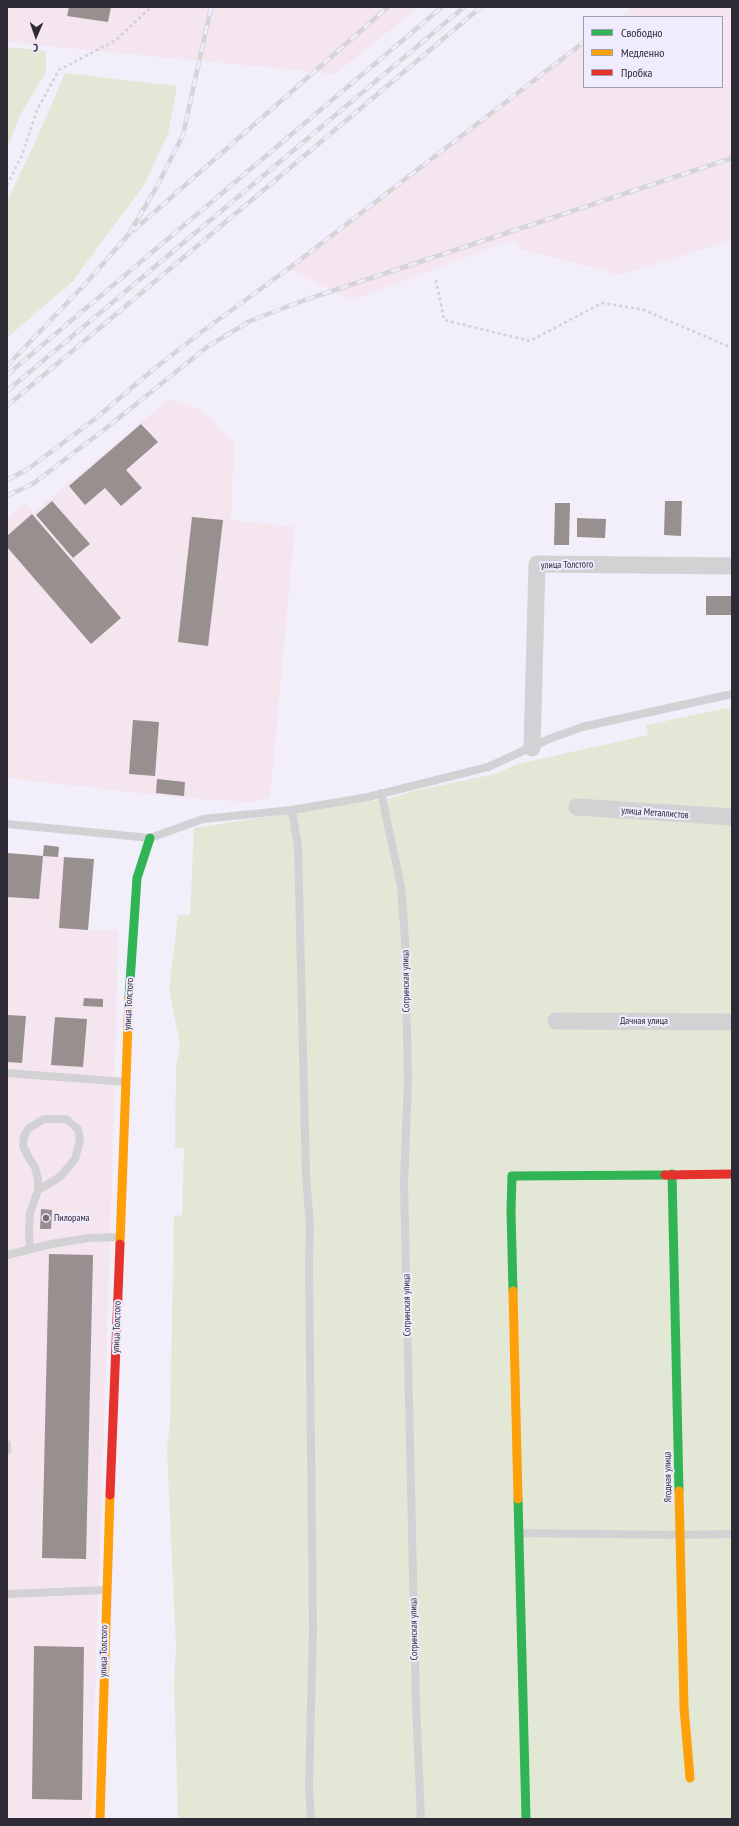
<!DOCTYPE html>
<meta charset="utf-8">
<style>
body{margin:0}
#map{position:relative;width:739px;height:1826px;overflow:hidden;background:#f2effa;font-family:"PT Sans Narrow",sans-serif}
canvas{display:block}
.frame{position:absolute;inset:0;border:8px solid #2e2a36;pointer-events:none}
.legend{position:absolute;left:583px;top:16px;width:140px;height:72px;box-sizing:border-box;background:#f1ebfe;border:1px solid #a39eae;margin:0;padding:5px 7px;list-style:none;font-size:12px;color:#2e2a36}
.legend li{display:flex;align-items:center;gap:8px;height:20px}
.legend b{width:20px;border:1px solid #a39eae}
.north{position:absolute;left:16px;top:16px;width:40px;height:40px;-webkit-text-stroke:3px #f1ebfe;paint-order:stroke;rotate:182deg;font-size:11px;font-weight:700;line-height:16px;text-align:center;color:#2e2a36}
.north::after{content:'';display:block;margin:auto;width:14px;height:18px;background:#2e2a36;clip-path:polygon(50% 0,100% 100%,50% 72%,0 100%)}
</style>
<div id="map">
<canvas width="739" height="1826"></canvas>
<div class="frame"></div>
<ul class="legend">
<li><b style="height:5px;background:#30b455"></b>Свободно</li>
<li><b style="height:5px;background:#ff9f0a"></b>Медленно</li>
<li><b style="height:5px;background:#e5322d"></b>Пробка</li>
</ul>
<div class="north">С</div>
</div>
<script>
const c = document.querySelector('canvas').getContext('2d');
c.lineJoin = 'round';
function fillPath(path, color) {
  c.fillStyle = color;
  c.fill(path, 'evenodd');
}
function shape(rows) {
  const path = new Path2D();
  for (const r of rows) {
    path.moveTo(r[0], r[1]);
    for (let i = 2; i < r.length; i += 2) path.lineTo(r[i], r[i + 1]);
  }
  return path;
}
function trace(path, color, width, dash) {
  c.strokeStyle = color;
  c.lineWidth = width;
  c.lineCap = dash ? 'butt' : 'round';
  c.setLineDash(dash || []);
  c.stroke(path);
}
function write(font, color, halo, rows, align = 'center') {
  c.font = font + ' "PT Sans Narrow",sans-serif';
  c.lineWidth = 4;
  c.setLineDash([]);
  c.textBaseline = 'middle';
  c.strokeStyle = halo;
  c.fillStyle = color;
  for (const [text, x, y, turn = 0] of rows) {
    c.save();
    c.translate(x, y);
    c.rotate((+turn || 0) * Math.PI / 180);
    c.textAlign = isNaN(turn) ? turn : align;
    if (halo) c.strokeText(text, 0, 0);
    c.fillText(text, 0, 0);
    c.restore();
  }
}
fillPath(shape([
 [7,7,419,7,335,74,7,42],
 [629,7,732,7,732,240,620,275,521,249,514,239,353,300,288,269,584,42,584,87,722,87,722,17,618,17,627,13],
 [169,399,203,411,234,443,231,520,295,527,270,797,250,802,184,798,7,778,7,517,25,503,34,512],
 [44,845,59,847,58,857,64,857,88,930,118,930,114,1116,91,1819,7,1819,7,853,42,855]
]), '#f4e5ef');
fillPath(shape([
 [7,47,46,51,46,72,19,117,7,149],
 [65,73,177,86,168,134,144,185,73,281,7,338,7,202,42,127],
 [732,707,732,1819,178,1819,174,1682,176,1647,167,1449,170,1425,174,1216,182,1215,184,1148,175,1147,176,1066,180,1046,169,990,178,915,190,915,194,828,391,798,414,791,495,774,517,764,648,735,646,725]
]), '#e3e7d6');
fillPath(shape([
 [69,7,111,7,108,22,67,16],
 [141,424,158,442,126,470,142,488,121,506,105,488,85,505,69,486],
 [52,501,90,544,73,558,36,515],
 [665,501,682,501,681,536,664,535],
 [555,503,570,503,569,545,554,545],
 [32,514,121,618,91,644,7,547,7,536],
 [192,517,223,520,208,646,178,642],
 [577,518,606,519,605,538,577,537],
 [706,596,732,596,732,615,706,615],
 [133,720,159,722,155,776,129,774],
 [157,779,185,782,184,796,156,793],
 [44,845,59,847,58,857,43,856],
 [7,853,43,856,39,899,7,897],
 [64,857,94,859,88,930,59,928],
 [84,998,103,999,103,1007,83,1006],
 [7,1015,26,1016,22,1063,7,1062],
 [55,1017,87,1019,83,1067,51,1065],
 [41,1209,52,1210,51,1229,40,1229],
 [49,1254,93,1255,86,1559,42,1558],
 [34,1646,84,1647,82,1800,32,1799]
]), '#97908e');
trace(shape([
 [7,185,22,155,37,110,59,70,116,40,151,7],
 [436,280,444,320,530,341,602,303,644,310,732,348]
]), '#d2d1d6', 2.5, [3, 3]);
trace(shape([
 [381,793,401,886,405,940,408,1080,404,1184,416,1704,421,1819],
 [292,810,298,846,306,1175,310,1227,309,1264,313,1629,309,1787,311,1819],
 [7,824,150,838,203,819,292,810,368,797,488,767,549,739,582,727,732,694],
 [7,1073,126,1082],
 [30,1249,29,1231,30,1213,38,1190,38,1179,35,1167,29,1158,23,1146,24,1136,29,1128,44,1119,66,1119,78,1129,80,1140,75,1159,60,1177,38,1190],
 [7,1255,51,1244,89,1238,119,1237],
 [7,1444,7,1451],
 [520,1533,679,1535,732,1534],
 [7,1594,105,1590]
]), '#d2d1d4', 8);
trace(shape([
 [532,748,537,564,732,566],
 [577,807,732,817],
 [556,1021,732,1022]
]), '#d2d1d4', 17);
trace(shape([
 [129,997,137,878,150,838],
 [672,1174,679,1491],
 [513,1291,511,1211,512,1176,665,1175],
 [518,1499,526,1819]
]), '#30b455', 9);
trace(shape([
 [120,1244,129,997],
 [513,1291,518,1499],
 [679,1491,684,1708,690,1778],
 [100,1819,110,1495]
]), '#ff9f0a', 9);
trace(shape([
 [665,1175,732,1174],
 [110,1495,120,1244]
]), '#e5322d', 9);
const rail = shape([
 [134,230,388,7],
 [7,366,87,282,128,235,155,190,183,135,211,7],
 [7,375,442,7],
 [7,391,464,7],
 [7,406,481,7],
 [7,480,28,469,95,419,149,373,200,333,288,269,584,42],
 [7,496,34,483,105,429,207,347,250,321,302,301,732,158]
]);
trace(rail, '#d5d4d7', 4.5);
trace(rail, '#f1ebfe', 3, [9]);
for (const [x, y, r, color] of [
 [46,1218,4,"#736f7b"]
]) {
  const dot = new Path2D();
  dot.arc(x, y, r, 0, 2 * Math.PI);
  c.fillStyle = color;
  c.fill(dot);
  trace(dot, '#f1ebfe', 1.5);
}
write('10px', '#2e2a36', '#f1ebfe', [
 ["улица Толстого",567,565,-1],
 ["улица Металлистов",655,813,4],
 ["Согринская улица",406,981,-91],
 ["улица Толстого",129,1004,-87],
 ["Дачная улица",644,1021],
 ["Согринская улица",407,1305,-91],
 ["улица Толстого",117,1327,-88],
 ["Ягодная улица",668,1477,-91],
 ["Согринская улица",414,1629,-91],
 ["улица Толстого",104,1651,-89]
]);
write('10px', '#2e2a36', '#f1ebfe', [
 ["Пилорама",54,1218]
], 'left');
</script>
